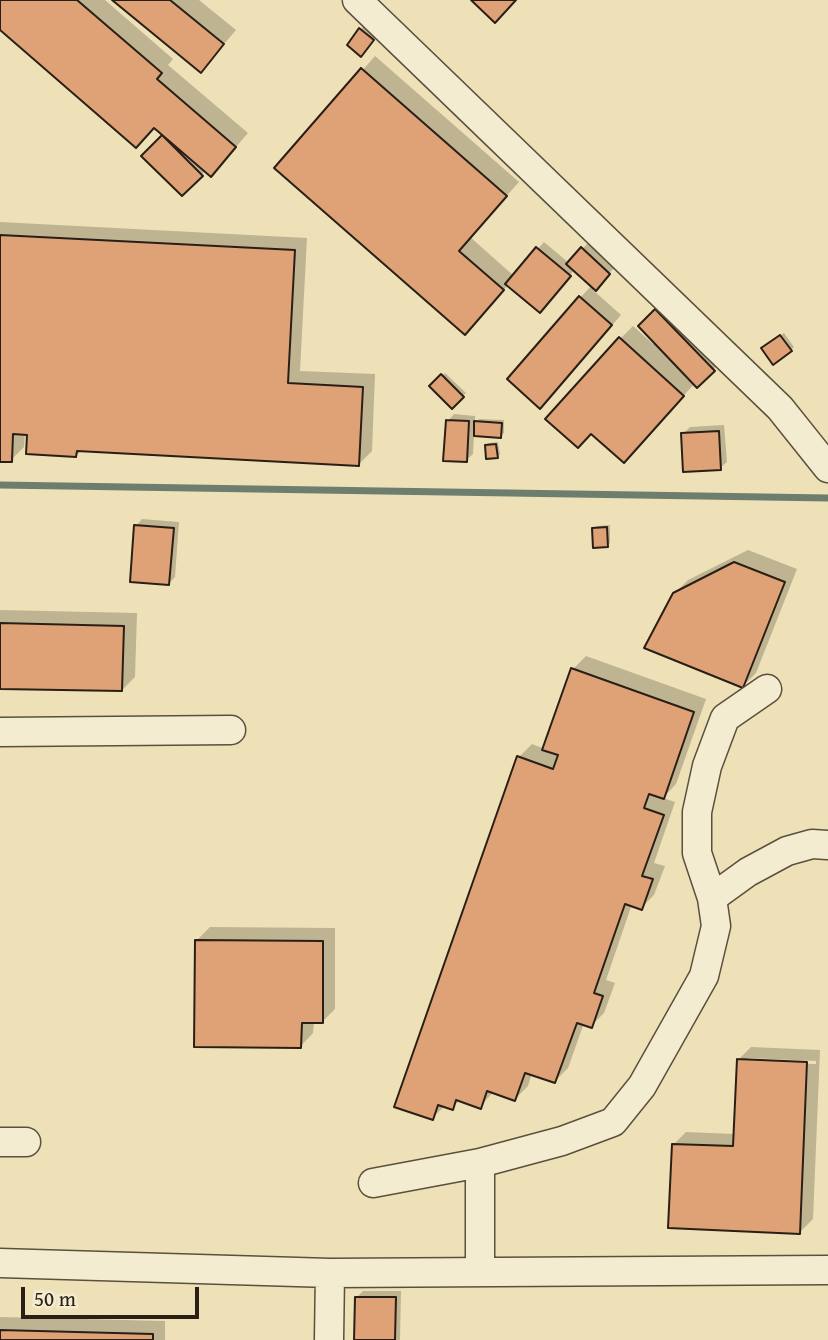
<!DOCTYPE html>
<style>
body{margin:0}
#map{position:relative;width:828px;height:1340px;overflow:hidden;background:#eee1b7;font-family:"Gentium Book Plus",serif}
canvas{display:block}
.scale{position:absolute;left:21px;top:1287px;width:178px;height:32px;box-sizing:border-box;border:4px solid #291f16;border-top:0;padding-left:9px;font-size:21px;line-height:24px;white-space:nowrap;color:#291f16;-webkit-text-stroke:5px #f4ecd0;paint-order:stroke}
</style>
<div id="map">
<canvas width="828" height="1340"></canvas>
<div class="scale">50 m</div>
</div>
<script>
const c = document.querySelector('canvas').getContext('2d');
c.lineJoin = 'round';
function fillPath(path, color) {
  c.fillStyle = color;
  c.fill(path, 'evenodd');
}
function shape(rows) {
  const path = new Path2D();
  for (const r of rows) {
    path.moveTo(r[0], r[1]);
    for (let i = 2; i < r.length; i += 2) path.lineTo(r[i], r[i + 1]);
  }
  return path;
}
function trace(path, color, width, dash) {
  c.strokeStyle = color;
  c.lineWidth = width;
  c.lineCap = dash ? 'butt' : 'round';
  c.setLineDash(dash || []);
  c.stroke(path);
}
fillPath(shape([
 [0,0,105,0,173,59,168,65,248,133,223,162,206,170,182,194,144,156,165,134,0,27],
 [113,0,199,0,236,30,201,71],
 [363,27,376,36,364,52,361,29],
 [375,56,519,182,470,237,514,276,544,242,569,263,589,242,615,267,593,290,621,315,550,397,580,298,592,285,575,269,546,305,508,285,478,320,277,168],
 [0,222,307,238,300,371,375,374,372,451,359,464,81,450,76,456,25,433,24,447,11,460,0,460],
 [662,304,720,363,697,385,695,383,637,448,620,339,633,326,653,344,655,342,640,326],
 [784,333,794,347,791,350,766,346],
 [445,373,466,393,452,406,432,386],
 [454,414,475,416,475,423,479,419,504,420,504,433,501,436,474,434,473,454,466,460,448,421],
 [724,425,727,462,720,468,683,434,690,427],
 [498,442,500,454,497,457,486,445,489,443],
 [142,519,179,522,175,577,169,583,136,526],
 [610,525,610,543,607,545,594,529,597,526],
 [748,550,797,569,756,673,743,686,674,594,688,580],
 [0,610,137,613,135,677,122,690,0,687],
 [586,656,706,699,676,784,663,798,675,802,654,863,665,866,654,895,641,908,632,904,606,980,615,983,604,1013,591,1026,584,1023,568,1068,555,1081,532,1073,528,1086,515,1099,494,1091,480,1107,460,1100,452,1108,445,1106,432,1118,519,757,532,744,545,749,573,669],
 [210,927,335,928,335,1009,322,1022,314,1022,313,1033,300,1047,197,940],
 [751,1047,820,1050,813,1219,800,1232,673,1145,686,1132,735,1134,738,1060],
 [748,1058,816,1061,816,1064,748,1062],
 [363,1291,401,1291,400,1340,356,1340,357,1297],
 [0,1317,165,1321,165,1340,0,1340]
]), '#0003');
trace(shape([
 [0,485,828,498]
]), '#6d7e6f', 7);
const building = shape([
 [0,0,77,0,162,73,157,79,236,147,211,177,154,128,136,148,0,30,0,0],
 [112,0,170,0,224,44,201,73,112,0],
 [471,0,516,0,495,23,471,0],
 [359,28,374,40,361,57,347,45,359,28],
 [361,68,507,196,459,251,504,290,465,335,274,168,361,68],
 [162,135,203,176,182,196,141,156,162,135],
 [0,235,295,250,288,383,363,387,359,466,77,451,76,457,26,454,27,435,13,434,12,462,0,462,0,235],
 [536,247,571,276,540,313,505,284,536,247],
 [581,247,610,274,596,291,566,264,581,247],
 [579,296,612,325,540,409,507,379,579,296],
 [655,309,715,371,697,388,638,326,655,309],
 [780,335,792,351,773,365,761,348,780,335],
 [619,337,684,396,624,463,591,434,578,448,545,419,619,337],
 [441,374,464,397,452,409,429,386,441,374],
 [446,420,469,421,467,462,443,461,446,420],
 [474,421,502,423,501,438,474,436,474,421],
 [719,431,721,470,683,472,681,433,719,431],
 [496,444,498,458,486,459,485,445,496,444],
 [134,525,174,528,169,585,130,582,134,525],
 [607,527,608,547,593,548,592,528,607,527],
 [734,562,785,582,743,688,644,648,673,593,734,562],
 [0,623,124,626,122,691,0,689,0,623],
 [571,668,694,712,664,799,649,794,644,808,664,815,642,876,653,879,642,910,625,904,594,993,603,996,592,1028,577,1023,555,1083,525,1073,515,1101,487,1091,481,1109,456,1100,453,1110,438,1105,433,1120,394,1107,517,756,553,769,558,755,542,750,571,668],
 [195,940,323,941,323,1023,302,1023,301,1048,194,1047,195,940],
 [737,1059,807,1062,800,1234,668,1228,672,1144,733,1146,737,1059],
 [355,1297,396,1297,395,1340,354,1340,355,1297],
 [0,1330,153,1334,153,1340,0,1340,0,1330]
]);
fillPath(building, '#dea276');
trace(building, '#291f16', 2);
const minor = shape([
 [357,0,780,408,828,468],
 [0,732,231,730],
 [712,898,748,872,787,851,812,844,828,845],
 [0,1142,26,1142],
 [373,1183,480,1163,562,1141,613,1122,642,1086,704,976,716,926,712,898,697,853,697,812,707,766,725,718,767,689],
 [0,1263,330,1273,828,1270],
 [480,1272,480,1163],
 [329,1340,330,1273]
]);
trace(minor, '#5a503e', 31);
trace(minor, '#f4ecd0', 28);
</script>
